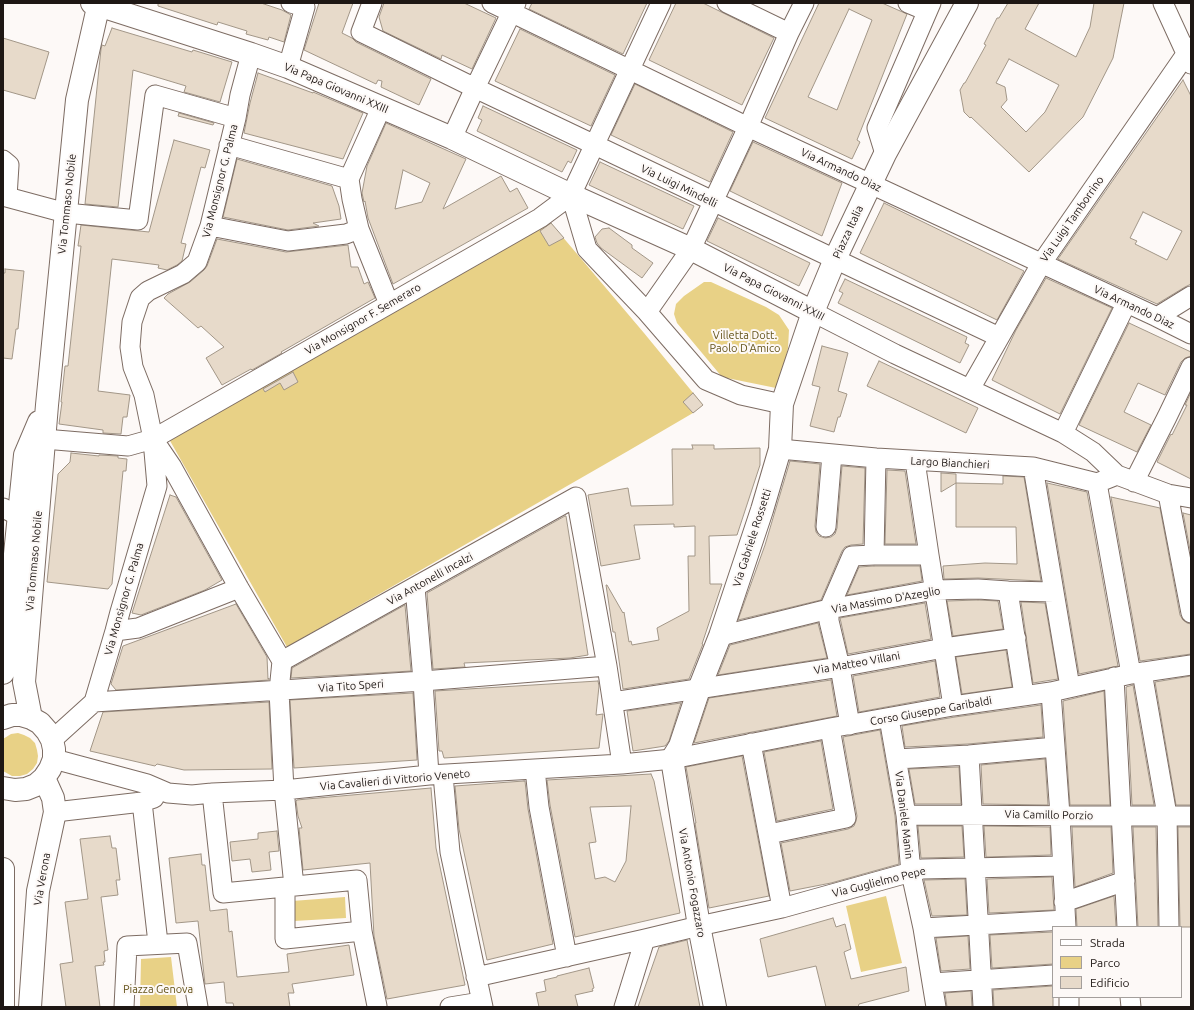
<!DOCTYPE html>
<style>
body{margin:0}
#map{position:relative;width:1194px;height:1010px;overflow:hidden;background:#fdf9f7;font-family:Ubuntu,sans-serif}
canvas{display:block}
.frame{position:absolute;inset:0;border:4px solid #1e1714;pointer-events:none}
.legend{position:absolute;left:1052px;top:926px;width:130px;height:72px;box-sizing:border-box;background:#fdf9f7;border:1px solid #a49f9c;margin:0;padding:5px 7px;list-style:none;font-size:12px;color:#1e1714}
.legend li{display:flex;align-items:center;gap:8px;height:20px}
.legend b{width:20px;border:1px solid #a49f9c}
</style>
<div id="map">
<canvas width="1194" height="1010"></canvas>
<div class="frame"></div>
<ul class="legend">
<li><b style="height:5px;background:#fff"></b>Strada</li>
<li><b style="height:11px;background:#e8d186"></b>Parco</li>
<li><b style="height:11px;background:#e7daca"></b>Edificio</li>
</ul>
</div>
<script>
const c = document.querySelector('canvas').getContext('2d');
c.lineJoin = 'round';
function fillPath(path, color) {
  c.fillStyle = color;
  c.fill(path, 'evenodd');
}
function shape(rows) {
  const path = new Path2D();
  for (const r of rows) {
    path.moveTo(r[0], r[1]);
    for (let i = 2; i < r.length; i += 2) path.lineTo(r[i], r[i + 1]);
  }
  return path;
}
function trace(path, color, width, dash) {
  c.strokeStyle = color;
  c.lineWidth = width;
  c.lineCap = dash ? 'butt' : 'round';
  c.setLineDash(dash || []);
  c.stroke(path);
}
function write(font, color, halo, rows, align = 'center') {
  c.font = font + ' Ubuntu,sans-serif';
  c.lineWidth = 4;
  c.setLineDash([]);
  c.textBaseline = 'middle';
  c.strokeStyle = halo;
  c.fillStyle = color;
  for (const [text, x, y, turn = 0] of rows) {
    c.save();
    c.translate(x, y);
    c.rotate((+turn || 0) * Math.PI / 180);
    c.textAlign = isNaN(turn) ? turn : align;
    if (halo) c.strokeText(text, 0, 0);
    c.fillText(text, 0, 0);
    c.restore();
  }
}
fillPath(shape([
 [550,222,644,333,703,405,693,413,628,451,287,647,169,439],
 [704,282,711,282,766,307,779,315,789,330,788,348,780,383,776,388,722,377,677,323,674,314,676,304,684,296],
 [18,733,24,735,30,738,35,743,37,750,38,756,37,763,33,769,27,774,20,776,12,776,3,771,3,739,11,734],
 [886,896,902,963,861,972,846,906],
 [345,897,346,918,294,921,292,901],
 [171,957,177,1007,140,1007,141,959]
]), '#e8d186');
const building = shape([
 [158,3,261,3,282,10,291,15,284,42,269,37,268,40,246,34,247,31,218,22,217,25,158,6,158,3],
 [319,3,353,3,342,33,352,38,356,42,431,79,419,105,381,87,382,81,378,80,376,84,304,50,319,3],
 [384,3,464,3,496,18,472,69,442,55,441,59,383,31,379,17,384,3],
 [532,3,647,3,623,54,529,9,532,3],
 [676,3,703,3,774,38,742,105,649,60,676,3],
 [819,3,882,3,907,14,857,140,860,142,852,159,765,118,819,3],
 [849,9,872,20,837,110,808,97,849,9],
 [1008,3,1039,3,1025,29,1076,57,1090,27,1094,3,1124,3,1113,58,1083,117,1029,172,971,117,970,118,964,112,960,90,964,83,965,83,986,45,984,44,997,18,999,18,1008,3],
 [1009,59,1059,85,1045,112,1026,132,1001,107,1007,100,1005,87,996,83,1009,59],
 [112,28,192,52,193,50,232,62,220,102,184,92,186,86,133,70,118,207,85,204,101,49,102,45,105,46,112,28],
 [520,29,615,75,591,126,495,81,520,29],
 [3,38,49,52,35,99,3,90,3,38],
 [258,73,313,93,313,92,363,113,343,159,244,133,250,103,258,73],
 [1183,80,1191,96,1191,284,1185,287,1157,304,1058,259,1183,80],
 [1143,212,1182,231,1167,260,1135,244,1137,241,1130,238,1143,212],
 [635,84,733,132,710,182,611,135,635,84],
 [483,106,577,150,571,163,568,161,562,172,477,131,482,120,478,118,483,106],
 [179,113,214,123,213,125,178,116,179,113],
 [386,123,466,159,443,209,501,176,510,192,517,188,528,208,393,284,368,218,365,201,364,202,362,193,367,166,386,123],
 [403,170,430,183,422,202,395,209,403,170],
 [174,140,210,150,205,168,201,167,181,243,186,244,182,261,177,265,167,270,158,268,159,265,112,259,98,391,130,395,127,417,123,417,121,434,103,433,103,430,59,424,62,402,61,402,65,366,68,366,81,246,78,246,81,225,149,232,174,140],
 [753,142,842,183,822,236,730,191,753,142],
 [237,159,332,186,339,206,341,219,313,223,319,226,288,230,223,217,237,159],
 [600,162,694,206,683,229,589,185,600,162],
 [884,203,1024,271,997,320,860,253,884,203],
 [718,218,810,263,799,286,707,241,718,218],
 [551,223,564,238,549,246,540,231,551,223],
 [609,228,632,245,632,248,653,263,642,278,601,248,597,243,595,237,602,229,609,228],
 [217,239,286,252,348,245,351,267,358,267,364,284,368,282,375,298,281,352,282,353,252,370,251,369,222,385,206,358,224,347,201,326,198,328,164,298,168,294,190,282,204,270,207,266,217,239],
 [5,269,24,271,18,329,16,329,12,359,3,358,3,273,5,273,5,269],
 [1046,278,1112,308,1060,414,992,380,1016,330,1046,278],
 [845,279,967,337,965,343,969,345,960,363,838,303,843,293,839,291,845,279],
 [1129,323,1191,352,1191,356,1185,358,1181,362,1165,395,1138,383,1124,412,1151,425,1137,452,1079,425,1129,323],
 [822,346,848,353,838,391,847,394,840,417,838,417,834,432,810,426,820,387,812,385,822,346],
 [879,361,978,408,966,433,867,386,879,361],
 [293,372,298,382,284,390,280,383,265,392,263,389,293,372],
 [1191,392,1191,479,1157,462,1171,434,1172,435,1187,405,1185,405,1191,392],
 [693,393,703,405,693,413,683,402,693,393],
 [692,445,714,445,714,449,760,448,760,465,737,535,709,536,710,584,722,584,702,644,703,644,689,679,623,689,615,632,613,632,606,585,607,585,623,613,624,612,629,642,631,641,632,645,659,640,657,628,689,611,688,556,695,556,695,526,674,527,674,524,634,525,640,559,601,566,588,495,628,488,631,506,673,505,672,449,693,449,692,445],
 [71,453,99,456,99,455,118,456,118,458,127,459,126,471,123,471,112,584,108,589,47,582,58,474,70,462,71,453],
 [790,461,820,464,815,526,816,532,819,536,825,538,831,537,835,534,837,528,842,466,865,468,863,544,851,545,845,547,842,551,821,600,738,620,765,545,790,461],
 [887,470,905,471,916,544,885,544,887,470],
 [941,473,956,474,956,483,941,492,941,473],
 [1003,476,1024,477,1041,581,978,578,944,579,943,566,985,563,1017,564,1016,527,956,527,956,483,1003,484,1003,476],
 [1047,483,1087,492,1118,666,1079,674,1047,483],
 [170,495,176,497,222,580,205,590,141,615,132,613,170,495],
 [1111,497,1160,508,1180,615,1183,620,1187,623,1191,624,1191,654,1140,661,1111,497],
 [1183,513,1191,515,1191,555,1183,513],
 [565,516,566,516,588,655,570,658,464,663,465,667,433,669,427,593,565,516],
 [874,566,920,566,922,581,847,595,859,567,874,566],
 [978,600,998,601,1003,629,953,636,947,601,978,600],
 [1021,602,1045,603,1058,679,1033,683,1021,602],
 [925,603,931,639,848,654,840,618,925,603],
 [236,604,267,657,268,679,269,678,269,680,116,690,111,684,123,646,236,604],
 [405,605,411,671,291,678,292,668,405,605],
 [818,623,827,658,718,675,730,645,818,623],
 [1006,650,1012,687,962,694,956,657,1006,650],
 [935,661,940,697,859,712,853,676,935,661],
 [1191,676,1191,805,1176,805,1155,682,1191,676],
 [831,680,837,716,694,743,709,698,831,680],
 [598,681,599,686,596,715,603,714,599,748,444,758,442,751,439,751,435,691,598,681],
 [1133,685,1154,805,1132,805,1126,687,1133,685],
 [1104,691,1110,805,1070,805,1063,701,1104,691],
 [413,693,417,760,294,768,290,700,413,693],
 [269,702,272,769,184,770,157,764,155,766,90,751,103,712,269,702],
 [681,703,669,741,665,746,633,751,627,711,681,703],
 [1041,705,1043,737,968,744,905,747,902,726,955,717,1041,705],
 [880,730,895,816,899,864,831,883,790,891,781,843,848,829,854,826,856,821,857,816,843,737,880,730],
 [821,741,833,809,777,821,764,752,821,741],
 [742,756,769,896,709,908,695,823,696,823,686,767,742,756],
 [1045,759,1048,805,983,804,981,765,1045,759],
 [959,767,961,804,915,804,909,769,959,767],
 [651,774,654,781,680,913,575,937,550,805,547,780,651,774],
 [631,806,626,861,615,882,605,877,595,879,589,843,596,842,590,807,631,806],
 [524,781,525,781,528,809,553,944,487,960,459,829,455,786,524,781],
 [431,788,436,848,465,985,387,999,374,936,370,863,303,870,299,828,302,828,298,816,296,801,297,800,307,799,431,788],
 [918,826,962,826,964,857,921,858,918,826],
 [984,826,1050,827,1051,855,986,857,984,826],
 [1072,827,1111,827,1113,873,1075,887,1072,827],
 [1133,827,1156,827,1158,927,1138,927,1133,827],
 [1178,827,1191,827,1191,927,1180,927,1178,827],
 [277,831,279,851,269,852,271,870,252,872,250,859,232,861,230,842,258,839,258,833,277,831],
 [110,836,112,848,116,848,120,880,116,880,118,895,101,897,108,950,104,951,105,962,103,962,104,965,95,966,100,1007,66,1007,60,964,73,962,65,902,88,899,80,839,110,836],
 [201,854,202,865,205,865,210,911,227,909,229,932,232,931,237,977,289,972,287,954,349,945,354,975,292,984,294,993,288,993,290,1007,234,1007,233,1003,226,1003,224,982,205,984,198,921,176,923,169,858,201,854],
 [1052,877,1054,910,989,913,987,879,1052,877],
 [965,879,967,915,932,916,924,880,965,879],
 [1114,896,1116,927,1077,927,1076,909,1114,896],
 [833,918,836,927,845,924,851,949,844,952,851,979,906,967,909,991,859,1004,858,1007,826,1007,816,966,768,977,760,939,833,918],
 [1053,932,1053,964,992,968,990,935,1053,932],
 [968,936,970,969,941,971,936,938,968,936],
 [687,940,700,1007,638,1007,659,947,687,940],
 [589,968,594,988,592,989,593,991,575,995,578,1007,539,1007,536,993,546,991,544,980,557,977,557,976,589,968],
 [1053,986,1053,1007,994,1007,993,990,1053,986],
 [971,991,972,1007,947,1007,945,993,971,991]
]);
fillPath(building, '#e7daca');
trace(building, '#a29687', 1);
const minor = shape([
 [372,3,361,32,475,88,999,337],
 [492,3,748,127,1157,317,1191,334],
 [727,3,789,33],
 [908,3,927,11],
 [1163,3,1191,64],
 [251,54,240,95,236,118,210,226,197,262,183,274,148,291,140,298,132,322,130,347,133,367,144,395,153,439,172,467,239,588,282,661],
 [288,67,305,7,291,3],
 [381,108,349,179,352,199,359,229,389,304],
 [452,138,475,88,516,3],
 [229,145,349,179],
 [885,154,877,128,931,3],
 [3,160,9,165,7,197],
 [571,195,587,249,647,312,706,380,741,395,782,404],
 [3,196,66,213,138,220,155,95,236,118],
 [210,226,288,241,346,234,359,229],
 [647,312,691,249,748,127,789,33,804,3],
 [813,312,895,354,1063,433,1093,452,1117,475,1168,494,1191,498],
 [1157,317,1191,296],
 [970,389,1041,264,1191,47],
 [1063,433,1126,304],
 [44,439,128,446,153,439,540,218,571,195,661,3],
 [780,449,876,458,1033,467,1097,483,1117,475],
 [876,458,874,555,929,555],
 [915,461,929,555,953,706],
 [1033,467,1070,687],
 [1134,482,1167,417,1191,367],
 [1097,483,1131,674],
 [1168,494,1191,613],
 [3,508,19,516],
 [826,527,832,454],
 [415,587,423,681,429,775],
 [1008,591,1024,695],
 [115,631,138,628,239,588],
 [720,636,829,609,935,590,978,589,1008,591,1054,592],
 [282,661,576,497,607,666,622,764],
 [282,661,279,691,284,790,294,886],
 [1142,672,1167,815,1169,927],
 [1114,677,1127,927],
 [1051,692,1060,815,1066,927],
 [94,702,423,681,607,666],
 [613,702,840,667,944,648,1016,638],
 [889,718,906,815,911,873,923,928,936,1007],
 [850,725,840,667,829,621,829,609,852,556,874,555],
 [52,740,94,702,115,631,120,612,157,486,153,440],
 [751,743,782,908],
 [969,755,983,1007],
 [54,759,147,784,168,793,192,795,212,793,284,790,429,775,622,764,672,759,830,728,953,706,1051,692,1131,674,1191,665],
 [896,759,969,755,1055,747],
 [535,769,539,807,567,957],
 [443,775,450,852,483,1007],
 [212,793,223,893,357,880,362,931,377,1006],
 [142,802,158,943],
 [55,812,142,802,154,798],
 [906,815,1121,816,1191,816],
 [769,834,846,818,830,728],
 [285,887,285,939,362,931],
 [1064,902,1125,881],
 [923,928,1065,920],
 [476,977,645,939,699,926,782,908,922,869,1062,866],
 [932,983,1053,975],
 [1069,997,1069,1007],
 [1130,997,1131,1007],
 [124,1007,127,946,187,943,198,1007],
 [450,1007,481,1002],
 [624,1007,645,939]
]);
const tertiary = shape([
 [92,3,251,54,288,67,452,138,571,195,691,249,813,312],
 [3,673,25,455,39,422],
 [3,718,12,715,21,715,31,718,40,723,47,731,52,740,54,749,54,759,50,769,44,778,36,785,26,789,15,790,3,788],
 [31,718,24,682,47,405,77,100,99,3],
 [3,869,3,1007],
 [30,1007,38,891,55,812,53,798,44,778],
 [715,1007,699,926,672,759,680,746,699,689,720,636,762,510,780,449,782,404,813,312,835,259,885,154,967,3]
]);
trace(minor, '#7d6c63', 21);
trace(tertiary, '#7d6c63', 24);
trace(minor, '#fff', 19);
trace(tertiary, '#fff', 22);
write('11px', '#1e1714', '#fdf9f7', [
 ["Via Papa Giovanni XXIII",336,88,23],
 ["Via Armando Diaz",841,170,25],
 ["Via Monsignor G. Palma",220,181,-76],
 ["Via Luigi Mindelli",679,186,26],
 ["Via Tommaso Nobile",67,204,-84],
 ["Via Luigi Tamborrino",1072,219,-55],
 ["Piazza Italia",848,232,-65],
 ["Via Papa Giovanni XXIII",774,292,27],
 ["Via Armando Diaz",1134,307,25],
 ["Via Monsignor F. Semeraro",363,319,-30],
 ["Largo Bianchieri",950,463,3],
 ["Via Gabriele Rossetti",752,538,-72],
 ["Via Tommaso Nobile",34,561,-85],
 ["Via Antonelli Incalzi",430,579,-29],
 ["Via Monsignor G. Palma",124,599,-74],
 ["Via Massimo D'Azeglio",886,600,-10],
 ["Via Matteo Villani",857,663,-10],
 ["Via Tito Speri",351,686,-4],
 ["Corso Giuseppe Garibaldi",931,711,-10],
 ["Via Cavalieri di Vittorio Veneto",395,780,-5],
 ["Via Daniele Manin",904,815,83],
 ["Via Camillo Porzio",1049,815,1],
 ["Via Verona",42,879,-80],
 ["Via Guglielmo Pepe",879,882,-14],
 ["Via Antonio Fogazzaro",692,883,80]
]);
write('11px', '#625218', '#fdf9f7', [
 ["Villetta Dott.",745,335],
 ["Paolo D'Amico",745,348],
 ["Piazza Genova",158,989]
]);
</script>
